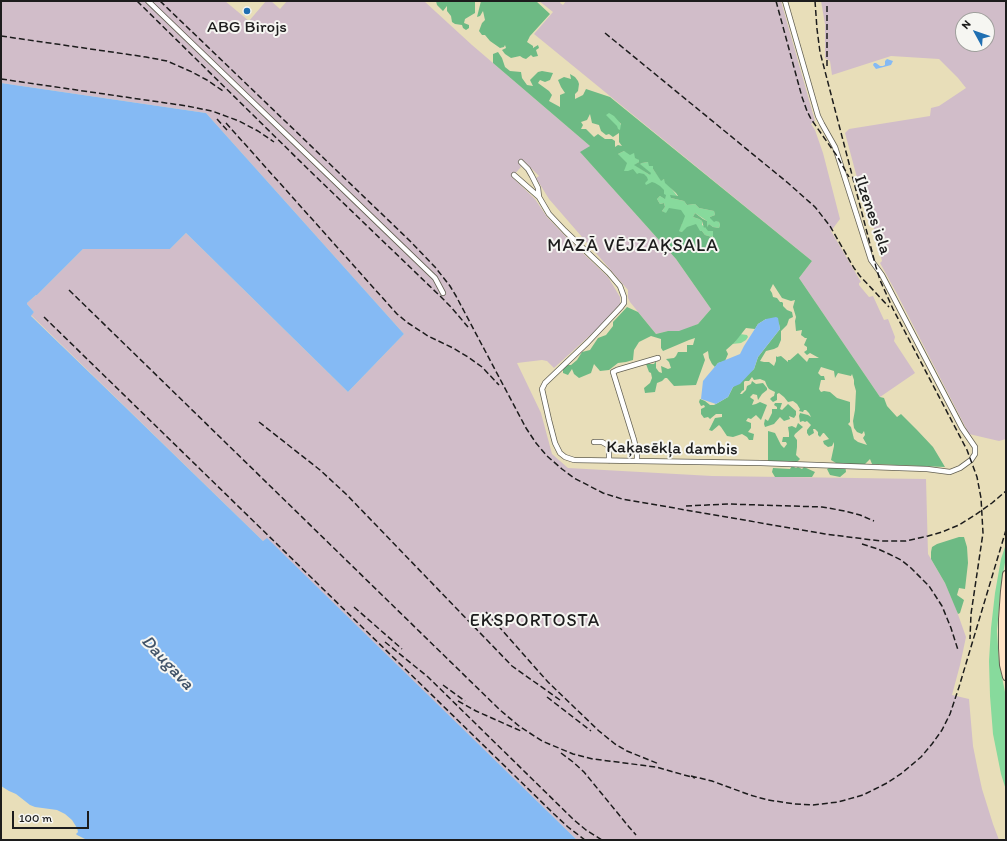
<!DOCTYPE html>
<meta charset="utf-8">
<style>
body{margin:0}
#map{position:relative;width:1007px;height:841px;overflow:hidden;background:#e8deb9;font-family:Itim,sans-serif}
canvas{display:block}
.frame{position:absolute;inset:0;border:2px solid #1c1c1c;pointer-events:none}
.north{position:absolute;left:955px;top:12px;width:40px;height:40px;box-sizing:border-box;background:#f6f6f2;border:1px solid #9f9f9c;border-radius:50%;rotate:310deg;font-size:11px;font-weight:700;line-height:16px;text-align:center;color:#1c1c1c}
.north::after{content:'';display:block;margin:auto;width:14px;height:18px;background:#1f6fb2;clip-path:polygon(50% 0,100% 100%,50% 72%,0 100%)}
.scale{position:absolute;left:12px;top:811px;width:77px;height:18px;box-sizing:border-box;border:2px solid #1c1c1c;border-top:0;padding-left:5px;font-size:12px;line-height:14px;white-space:nowrap;color:#1c1c1c;-webkit-text-stroke:3px #f6f6f2;paint-order:stroke}
</style>
<div id="map">
<canvas width="1007" height="841"></canvas>
<div class="frame"></div>
<div class="north">N</div>
<div class="scale">100 m</div>
</div>
<script>
const c = document.querySelector('canvas').getContext('2d');
c.lineJoin = 'round';
function fillPath(path, color) {
  c.fillStyle = color;
  c.fill(path, 'evenodd');
}
function shape(rows) {
  const path = new Path2D();
  for (const r of rows) {
    path.moveTo(r[0], r[1]);
    for (let i = 2; i < r.length; i += 2) path.lineTo(r[i], r[i + 1]);
  }
  return path;
}
function trace(path, color, width, dash) {
  c.strokeStyle = color;
  c.lineWidth = width;
  c.lineCap = dash ? 'butt' : 'round';
  c.setLineDash(dash || []);
  c.stroke(path);
}
function write(font, color, halo, rows, align = 'center') {
  c.font = font + ' Itim,sans-serif';
  c.lineWidth = 4;
  c.setLineDash([]);
  c.textBaseline = 'middle';
  c.strokeStyle = halo;
  c.fillStyle = color;
  for (const [text, x, y, turn = 0] of rows) {
    c.save();
    c.translate(x, y);
    c.rotate((+turn || 0) * Math.PI / 180);
    c.textAlign = isNaN(turn) ? turn : align;
    if (halo) c.strokeText(text, 0, 0);
    c.fillText(text, 0, 0);
    c.restore();
  }
}
fillPath(shape([
 [1,1,225,1,249,21,266,1,271,1,280,9,287,1,424,1,472,45,590,146,581,153,676,259,711,309,698,324,679,332,668,331,656,334,630,302,628,298,628,290,549,199,536,178,539,176,523,160,519,164,521,167,512,177,535,199,547,217,567,238,608,277,620,297,620,304,597,329,554,368,547,361,542,360,517,363,541,413,552,454,568,468,712,476,926,479,928,554,945,583,955,606,966,637,960,665,952,695,969,699,973,746,977,766,982,789,993,824,999,840,577,840,319,589,267,539,263,541,31,315,34,312,27,304,27,303,36,295,37,295,83,249,170,249,186,233,348,392,404,334,206,113,1,83],
 [539,1,561,1,560,3,563,5,566,1,781,1,815,121,811,124,815,130,823,153,840,219,831,231,861,282,859,283,859,285,869,297,873,296,884,320,888,319,895,337,894,341,915,373,880,397,799,278,812,261,534,34,553,12],
 [821,1,1006,1,1006,439,999,441,969,434,897,294,880,263,882,261,873,225,870,226,845,133,849,129,930,116,931,108,939,106,966,88,958,78,939,59,891,56,832,75,830,61,825,58,825,24],
 [963,20,987,20,987,44,963,44]
]), '#d1bdc9');
fillPath(shape([
 [613,109,624,131,617,132,602,111],
 [624,151,634,153,639,160,639,162,635,165,650,175,650,173,639,164,642,163,648,162,653,166,653,169,661,180,664,179,678,197,671,198,684,201,687,205,695,204,699,208,714,211,715,215,710,217,719,222,720,225,719,228,713,227,709,224,707,228,707,221,695,213,693,217,699,219,702,221,702,225,713,231,713,236,712,237,705,235,702,231,682,232,678,231,682,224,662,211,665,207,664,203,660,204,657,199,660,196,665,199,646,186,637,175,628,171,623,171,618,154],
 [740,334,747,335,748,337,746,340,741,343,732,344,735,342],
 [1006,544,1006,557,1001,585,997,631,998,647,999,662,1006,697,1006,790,1001,774,993,734,990,696,989,661,991,628,995,593,1001,559]
]), '#87da9c');
fillPath(shape([
 [436,1,480,1,475,2,475,13,465,19,464,23,469,25,469,28,466,30,463,28,462,25,455,24,452,22,451,16,447,11,447,6,443,11,437,5],
 [481,1,536,1,550,14,530,36,527,42,533,46,533,48,538,45,539,48,536,50,538,56,533,57,531,55,526,59,523,58,520,56,511,58,505,54,502,50,506,48,505,45,504,47,500,48,490,41,485,35,482,35,479,31,482,23,485,20,483,11,480,16,477,17],
 [498,52,502,58,505,67,510,71,521,72,522,78,527,85,533,86,530,80,538,72,542,71,553,73,550,80,545,82,540,80,538,83,549,91,552,95,549,101,560,107,560,95,565,93,561,87,558,80,564,77,571,79,570,74,575,77,578,81,579,84,578,91,575,94,575,99,583,95,586,89,610,97,812,261,799,278,880,397,884,398,887,406,897,417,901,414,917,430,933,447,945,467,872,464,870,459,865,464,845,464,846,472,840,477,830,475,827,469,836,463,831,460,834,446,834,442,832,446,828,447,824,444,823,441,829,439,824,433,823,433,820,437,818,435,818,432,815,429,813,429,814,433,809,436,807,433,807,430,811,425,807,421,805,422,803,421,800,422,799,416,800,413,808,415,811,417,809,413,806,410,804,410,803,412,799,411,800,409,797,404,793,401,788,402,784,397,779,393,777,394,777,400,773,402,770,399,772,397,774,396,775,392,769,389,767,386,765,381,760,379,754,380,752,377,749,381,745,381,744,382,744,390,742,391,740,394,742,394,746,390,747,386,751,384,752,381,756,384,763,383,767,388,767,390,762,394,758,400,757,395,753,394,750,397,751,398,754,400,752,405,756,404,760,402,767,405,761,420,756,415,751,419,748,418,746,421,751,423,751,428,748,432,754,434,753,440,749,440,747,437,742,434,733,437,727,436,721,427,719,425,712,431,709,430,715,418,722,417,722,414,716,414,710,419,708,417,704,418,701,414,701,409,705,407,704,405,701,406,699,402,700,399,705,401,710,405,714,405,716,404,728,397,733,387,754,369,758,357,780,329,779,324,766,319,758,324,755,329,746,328,735,342,726,350,728,354,725,361,718,363,715,367,712,364,709,358,708,351,703,354,705,360,696,385,674,386,667,378,665,378,662,381,657,383,655,392,645,393,644,388,650,383,652,378,651,373,649,372,646,364,654,364,656,361,656,368,659,372,662,373,661,366,668,369,671,368,669,362,666,359,674,358,676,356,678,352,687,352,687,345,693,345,695,338,689,340,663,351,661,348,661,339,651,336,639,342,634,350,633,360,626,362,618,363,609,370,600,371,594,364,591,373,579,378,574,374,572,369,568,375,563,373,563,369,567,365,571,365,577,360,582,352,590,350,598,338,606,335,613,326,613,322,627,307,638,312,656,334,668,331,679,331,698,324,711,309,676,259,580,152,590,146,493,63,493,54],
 [609,113,614,116,621,124,620,130,618,129,617,126,606,115],
 [590,114,592,123,599,125,601,131,606,135,609,134,613,137,619,133,619,142,622,146,618,145,615,147,615,141,612,139,605,139,598,134,594,137,586,129,581,129,583,125,581,122,587,120],
 [624,151,630,155,634,153,635,158,639,160,639,162,634,165,650,175,651,173,640,164,642,163,648,162,649,166,653,166,653,169,661,181,664,179,665,183,676,193,678,196,670,195,671,198,684,201,687,205,695,204,699,208,714,211,715,215,710,217,710,218,714,222,716,221,719,222,720,225,719,228,713,227,709,224,707,227,707,221,703,219,695,213,693,217,699,219,702,221,704,228,705,227,708,231,713,231,713,237,712,237,705,235,702,231,700,231,696,224,687,227,682,232,679,231,682,224,685,216,681,210,669,208,666,213,662,211,665,207,664,203,660,204,657,199,660,196,665,199,666,195,664,194,664,190,660,186,655,183,652,182,646,185,645,183,648,180,647,177,644,174,639,173,637,174,633,169,628,171,624,171,627,163,618,154],
 [773,284,782,298,791,301,795,300,793,307,796,317,795,321,796,331,802,330,801,335,805,338,807,338,804,345,807,347,807,350,804,352,807,355,810,353,819,358,809,358,807,362,798,353,790,360,788,360,788,362,781,356,777,357,776,356,776,361,774,366,769,362,764,362,760,361,766,351,774,349,778,347,781,340,781,331,787,325,789,319,793,317,792,312,787,310,783,306,783,303,782,302,780,302,777,298,773,297,772,293,770,290],
 [821,367,834,371,835,378,838,373,851,376,852,374,854,380,854,384,856,391,855,410,853,421,854,428,857,432,862,434,864,431,865,435,863,438,867,445,858,442,854,439,851,427,848,424,850,422,850,402,837,398,830,392,824,391,821,392,819,389,821,380,825,380,824,376,821,376,818,373],
 [775,403,782,403,780,409,782,410,788,404,796,411,796,415,794,418,789,416,790,419,784,421,780,417,774,424,765,427,764,424,765,419,768,421,772,413,772,409,777,409,777,407,774,405],
 [798,423,803,427,795,434,794,436,797,440,797,447,796,455,800,459,797,462,768,462,768,431,775,433,781,445,784,448,787,444,786,442,782,442,783,437,789,437,789,433,788,427,792,426,796,428],
 [792,466,796,468,798,467,802,469,804,467,815,472,812,477,775,477,772,472,773,468,790,469],
 [959,537,964,537,967,547,968,563,965,589,959,588,957,595,964,600,960,613,958,614,945,583,931,559,931,552,932,547,937,544]
]), '#6dba84');
fillPath(shape([
 [887,59,893,61,891,65,876,69,873,65,874,63,876,63,880,66,883,66,885,65,885,61],
 [1,83,206,113,404,334,348,392,186,233,170,249,83,249,37,295,36,295,27,303,27,304,34,312,31,316,121,403,263,541,267,538,577,840,87,840,77,835,76,834,78,832,77,828,72,820,65,814,57,810,35,807,30,805,16,794,9,791,1,786],
 [776,317,778,318,780,329,758,357,754,369,740,384,733,387,728,397,716,404,701,399,703,381,707,376,718,363,740,354,744,346,758,324,766,319]
]), '#85baf4');
const street = shape([
 [148,1,435,278,443,293],
 [521,162,528,169,532,176,538,188,539,197],
 [514,175,539,197,549,214,565,231,609,273,620,286,624,297,624,303,621,307,588,342,545,383,542,389,549,420,555,443,560,453,565,457,574,460,761,463,927,469,950,472,960,468,971,460,975,454,975,447,962,428,882,275,871,260,835,147,822,124,818,116,785,1],
 [594,442,602,442,609,446,609,461],
 [637,461,637,453,634,440,613,372,617,370,658,358]
]);
const secondary = shape([
 [1006,574,1004,591,1002,619,1002,648,1003,665,1006,677]
]);
trace(street, '#636053', 6);
trace(secondary, '#636053', 8);
trace(street, '#fff', 4.5);
trace(secondary, '#ffe4c6', 6);
trace(shape([
 [137,1,310,171,440,296,451,307,468,327],
 [160,1,410,241,435,267,450,286,456,296,526,428,536,443,547,456,562,469,574,478,603,493,622,499,825,534,881,541,906,541,928,536,942,532,959,525,975,515,992,503,1006,491],
 [776,1,802,97,807,111,811,119,837,156,849,177],
 [815,1,817,29,820,52,876,267,880,280,893,309,967,450,977,477,981,498,983,533,971,614,970,639],
 [827,6,827,66],
 [605,33,788,183,815,207,830,226,854,268,860,276,889,307],
 [1,36,146,57,167,61,192,72,207,80,223,91],
 [1,79,187,106,212,111,239,121,258,131,274,142],
 [217,119,227,130],
 [226,123,397,314,408,323,428,336,453,348,468,357,482,367,499,385],
 [69,290,500,710,519,726,542,741,573,754,593,759,656,767,695,778],
 [44,317,554,814,568,827,585,840],
 [259,422,320,470,346,494,512,666,560,700],
 [686,506,728,504,822,507,845,511,860,515,874,521],
 [862,544,878,549,889,554,901,560,911,568,929,586,942,606,951,628,958,650],
 [354,607,402,649],
 [486,612,548,682,599,731,615,744,627,751,659,764],
 [385,642,428,677,574,820,586,830,602,840],
 [443,685,465,701],
 [547,697,591,731],
 [458,701,476,711,521,731],
 [561,753,573,762,584,772,629,827,636,835],
 [691,776,712,781,750,795,768,800,795,804,813,805,838,802,863,795,887,783,902,773,921,757,932,744,942,730,950,714,959,687,1006,530]
]), '#1c1c1c', 1.5, [6, 3]);
for (const [x, y, r, color] of [
 [247,11,4,"#1f6fb2"]
]) {
  const dot = new Path2D();
  dot.arc(x, y, r, 0, 2 * Math.PI);
  c.fillStyle = color;
  c.fill(dot);
  trace(dot, '#f6f6f2', 1.5);
}
write('17px', '#1c1c1c', '#f6f6f2', [
 ["ABG Birojs",247,28]
]);
write('17px', '#1c1c1c', '#f6f6f2', [
 ["Ilzenes iela",872,215,71],
 ["Kaķasēkļa dambis",672,449,1]
]);
c.letterSpacing = '1px';
write('18px', '#1c1c1c', '#f6f6f2', [
 ["MAZĀ VĒJZAĶSALA",633,246],
 ["EKSPORTOSTA",535,621]
]);
c.letterSpacing = '0px';
write('italic 18px', '#415368', '#f6f6f2', [
 ["Daugava",167,663,47]
]);
</script>
